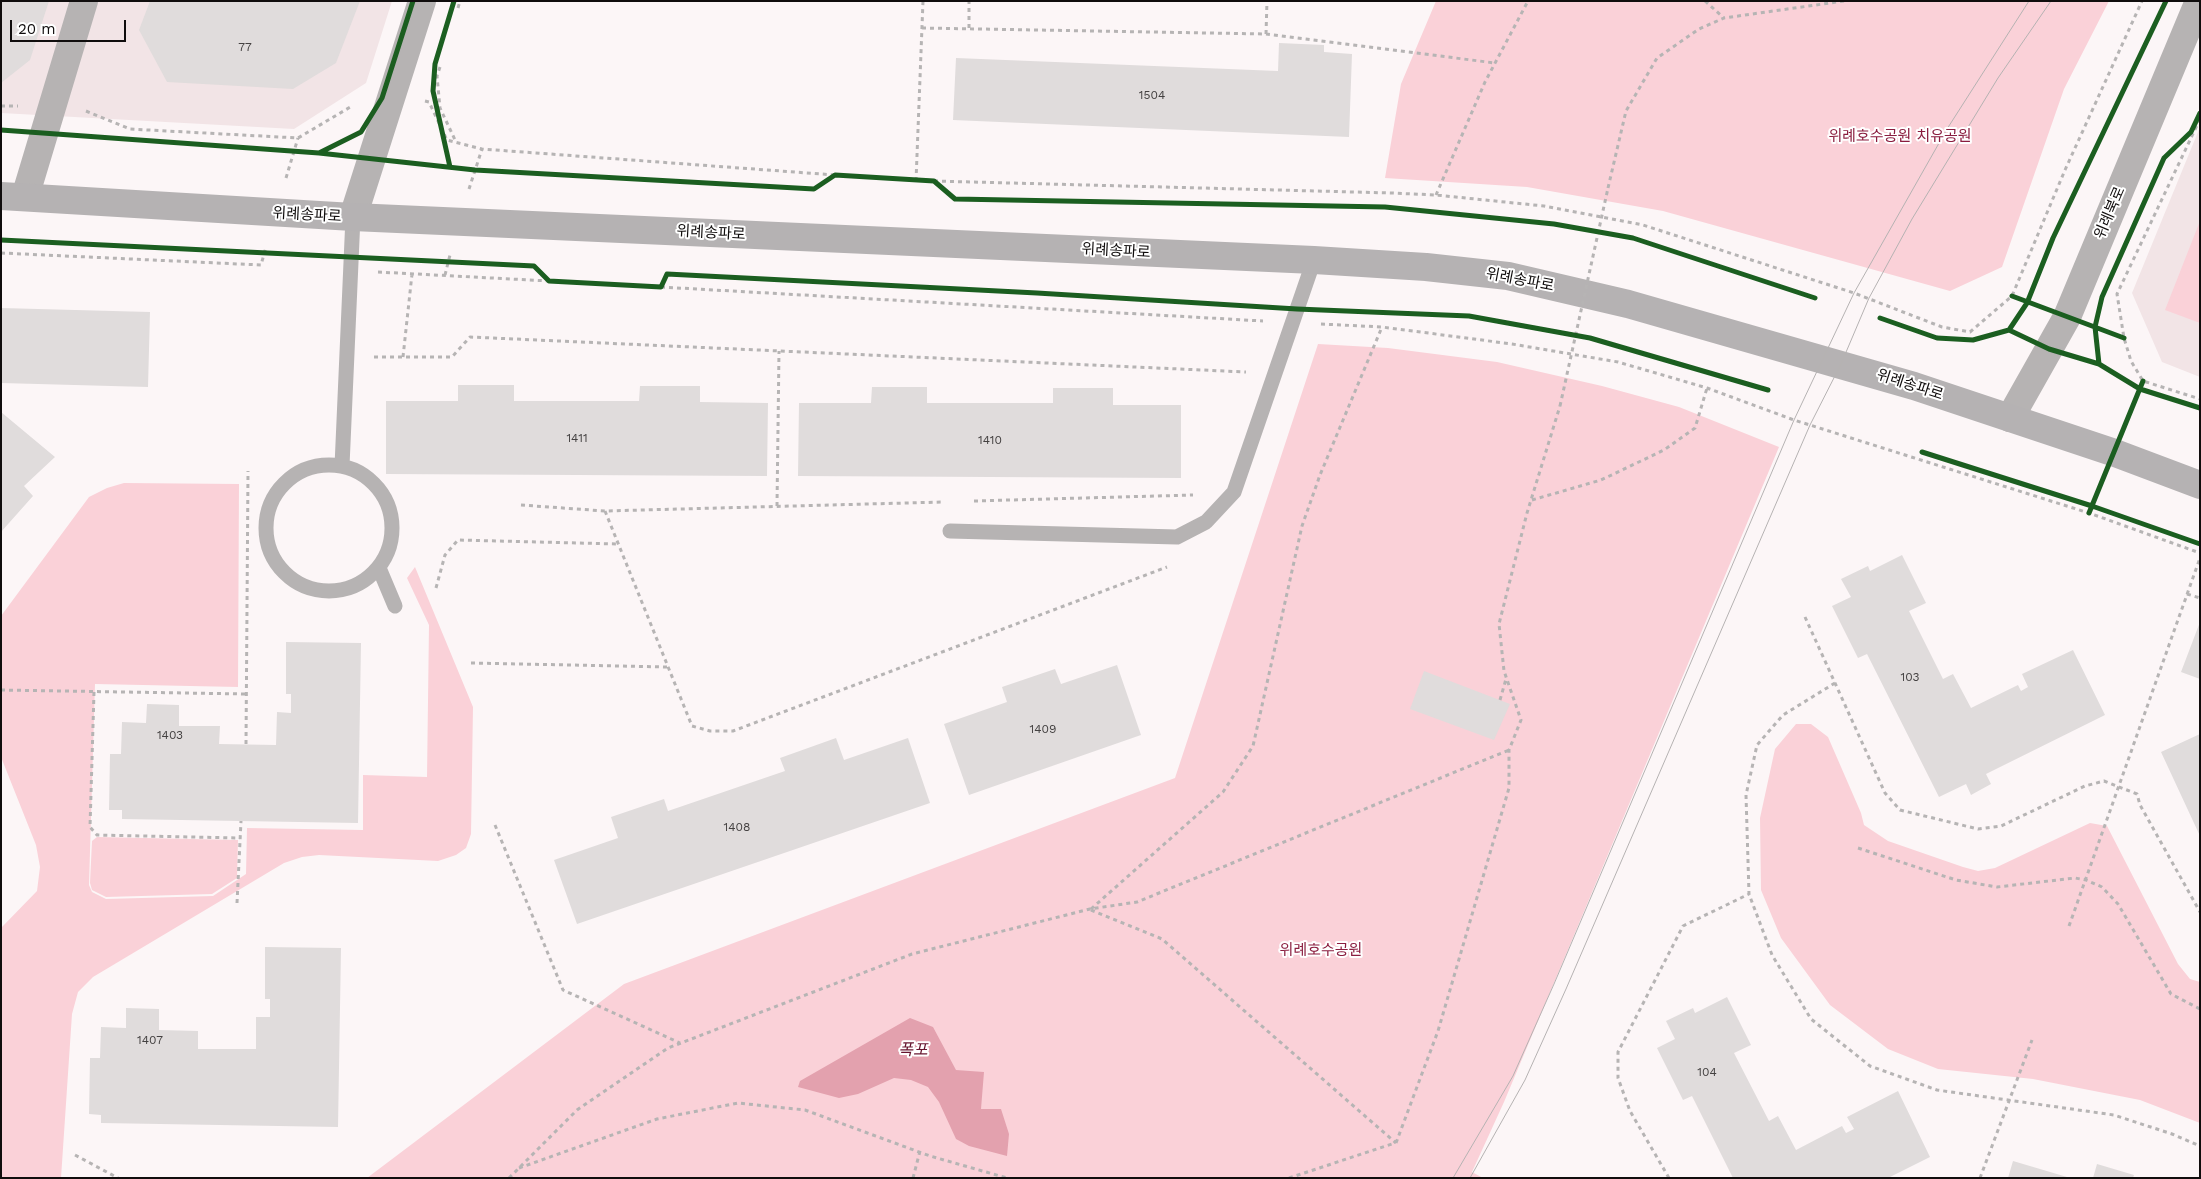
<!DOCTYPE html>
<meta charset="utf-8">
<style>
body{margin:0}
#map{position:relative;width:2201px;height:1179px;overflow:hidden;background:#fcf6f7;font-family:"Work Sans",sans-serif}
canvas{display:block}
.frame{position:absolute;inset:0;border:2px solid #100d0d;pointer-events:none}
.scale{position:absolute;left:10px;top:20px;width:116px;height:22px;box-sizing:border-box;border:2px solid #100d0d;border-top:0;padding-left:6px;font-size:15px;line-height:18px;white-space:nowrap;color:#100d0d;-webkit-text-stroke:4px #fff;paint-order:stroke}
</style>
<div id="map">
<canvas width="2201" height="1179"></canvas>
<div class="frame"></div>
<div class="scale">20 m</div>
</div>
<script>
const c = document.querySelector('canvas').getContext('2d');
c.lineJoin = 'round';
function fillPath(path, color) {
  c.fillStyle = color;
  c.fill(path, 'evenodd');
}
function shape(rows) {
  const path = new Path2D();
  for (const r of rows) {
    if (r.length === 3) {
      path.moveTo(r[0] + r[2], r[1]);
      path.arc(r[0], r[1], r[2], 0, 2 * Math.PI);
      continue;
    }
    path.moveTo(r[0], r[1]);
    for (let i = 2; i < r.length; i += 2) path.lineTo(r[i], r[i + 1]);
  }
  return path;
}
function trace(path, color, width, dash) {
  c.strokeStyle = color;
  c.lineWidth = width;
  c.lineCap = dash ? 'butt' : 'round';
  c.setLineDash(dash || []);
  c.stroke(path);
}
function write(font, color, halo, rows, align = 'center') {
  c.font = font + ' "Work Sans","Noto Sans KR",sans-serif';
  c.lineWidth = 4;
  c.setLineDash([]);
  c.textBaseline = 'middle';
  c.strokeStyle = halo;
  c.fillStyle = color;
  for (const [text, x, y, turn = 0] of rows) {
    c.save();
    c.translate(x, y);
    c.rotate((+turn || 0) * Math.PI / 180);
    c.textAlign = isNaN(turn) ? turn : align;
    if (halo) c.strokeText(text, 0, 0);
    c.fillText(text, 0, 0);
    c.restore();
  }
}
fillPath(shape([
 [1,1,392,1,366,83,294,129,1,113],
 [2200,127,2200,377,2162,362,2132,293]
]), '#f2e4e6');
fillPath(shape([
 [1436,1,2109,1,2064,89,2002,267,1950,291,1663,211,1527,187,1385,178,1401,84],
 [2200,221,2200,323,2165,310],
 [1318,344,1388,348,1497,362,1602,386,1679,407,1779,447,1504,1102,1472,1172,1483,1178,367,1178,624,984,1175,778],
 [124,483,239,484,238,687,95,684,89,885,92,892,106,899,213,896,246,874,247,828,363,830,363,775,427,777,429,625,407,578,415,567,473,707,471,834,466,848,456,855,438,861,319,855,302,857,284,863,93,977,78,992,72,1014,61,1178,1,1178,1,928,37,891,40,867,36,845,1,757,1,616,89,497,107,488],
 [1796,724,1811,724,1828,737,1861,813,1864,825,1888,841,1963,867,1978,871,1995,868,2090,823,2107,826,2178,964,2190,979,2200,982,2200,1123,2140,1100,2033,1079,1938,1069,1888,1049,1830,1005,1781,938,1761,890,1760,818,1775,749],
 [97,837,238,840,237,878,212,894,106,897,92,890,90,883,92,841]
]), '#fad1d8');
fillPath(shape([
 [910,1018,933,1027,956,1070,984,1072,981,1109,1001,1109,1009,1134,1007,1156,969,1146,956,1139,939,1102,928,1087,911,1080,894,1078,858,1094,839,1098,798,1087,800,1081]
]), '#e3a1ae');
fillPath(shape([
 [1,1,49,1,30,60,1,83],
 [150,1,360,1,336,63,293,89,167,82,139,30],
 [1279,43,1324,45,1324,52,1352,54,1349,137,953,120,956,58,1278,71],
 [1,308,150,312,148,387,1,383],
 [458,385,514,385,514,401,639,401,640,386,700,386,700,402,768,403,767,476,386,474,386,401,458,401],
 [872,387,927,387,927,403,1053,403,1053,388,1113,388,1113,405,1181,405,1181,478,798,476,799,403,871,403],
 [1,412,55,457,24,486,33,496,1,532],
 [1902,555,1926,603,1909,611,1943,679,1953,674,1971,708,2018,685,2021,691,2028,687,2022,674,2073,650,2105,715,1986,774,1991,784,1971,795,1966,784,1939,797,1867,654,1858,658,1832,606,1851,597,1841,579,1868,566,1870,571],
 [2200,622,2200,679,2181,672],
 [286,642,361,643,358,823,122,819,122,810,109,810,110,754,121,754,122,722,146,723,147,704,179,705,179,726,220,726,219,744,276,745,277,712,291,713,291,694,286,694],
 [1117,665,1141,735,969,795,944,724,1007,702,1002,687,1055,669,1061,684],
 [1424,671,1510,704,1494,740,1410,709],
 [2200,734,2200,836,2161,752],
 [836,738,844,760,908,738,930,803,577,924,554,860,618,838,611,817,664,799,668,811,785,771,780,758],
 [265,947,341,948,338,1127,101,1123,101,1115,89,1114,90,1058,100,1058,101,1027,126,1028,126,1008,159,1009,159,1030,198,1031,198,1049,256,1049,256,1017,270,1017,270,999,265,999],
 [1727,997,1751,1045,1734,1053,1769,1121,1778,1116,1796,1150,1842,1126,1846,1133,1854,1129,1847,1117,1898,1091,1930,1157,1888,1178,1733,1178,1692,1096,1683,1100,1657,1048,1675,1039,1666,1021,1693,1008,1695,1013],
 [2013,1161,2067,1177,2067,1178,2008,1178],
 [2097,1164,2134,1175,2133,1178,2093,1178]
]), '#e0dcdc');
trace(shape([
 [1705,1,1724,18],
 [458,8,460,1],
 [922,28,1266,34,1495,63],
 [969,28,969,1],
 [1266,34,1267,1],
 [440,67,437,76,440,108,456,142],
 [425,101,429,102,447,140,482,149,835,175],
 [1,106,18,106],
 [86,111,130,129,298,138,352,106],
 [2200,119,2117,294,2124,338,2131,361,2143,381,2200,399],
 [286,178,298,138],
 [916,181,923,1],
 [934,181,1392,193,1436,195,1544,206,1643,225,1854,293,1942,327,1970,332,2012,296,2065,170,2142,1],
 [1608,188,1626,111,1657,58,1699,29,1724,18,1844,1],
 [469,189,482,149],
 [1436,195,1485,82,1528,1],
 [1,253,261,265,266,247],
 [378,272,549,281],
 [445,275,450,255],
 [661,287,1263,321],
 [1321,324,1382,327,1512,344,1618,362,1707,388,1794,420,2089,513,2200,553],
 [374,357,452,357,470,337,1246,372],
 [403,357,412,274],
 [1532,500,1601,480,1664,450,1695,428,1707,388],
 [974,501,1193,495],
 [521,505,605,511,943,502],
 [777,506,779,351],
 [605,511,692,726,710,731,733,731,1167,567],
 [436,588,445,555,458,540,618,544],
 [2187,594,2200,598],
 [1805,617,1885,793,1900,810,1978,829,2001,826,2085,786,2104,781,2137,794,2140,805,2200,912],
 [471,663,668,667],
 [1835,683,1783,715,1757,745,1746,795,1749,894,1772,955,1811,1019,1870,1066,1937,1090,2114,1115,2172,1134,2200,1146],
 [1,690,246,694],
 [94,692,90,827,97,835,240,838],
 [1500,700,1506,679],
 [246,744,248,471],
 [495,825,563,990,680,1043],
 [1858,848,1956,880,1997,887,2075,878,2086,880,2102,887,2118,904,2171,994,2200,1009],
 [237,903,241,821],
 [1091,909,1223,792,1253,746,1302,526,1320,475,1382,327],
 [1091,910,1162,939,1396,1143],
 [2069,926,2200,558],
 [1396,1143,1438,1031,1509,788,1509,750,1521,720,1504,671,1499,624,1527,513,1560,406],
 [75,1155,118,1178],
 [519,1168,657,1119,738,1103,805,1110,930,1156,1007,1178],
 [509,1178,577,1110,668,1048,912,954,1090,909,1137,902,1509,750],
 [913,1178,920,1151],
 [1289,1178,1395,1143],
 [1669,1178,1630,1111,1618,1078,1618,1052,1683,926,1749,894],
 [1980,1178,2032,1040]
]), '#b6b4b4', 3, [4, 4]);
trace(shape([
 [329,528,63],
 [342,466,353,217],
 [950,531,1177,537,1206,522,1234,492,1314,260],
 [379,568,395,606]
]), '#b6b3b3', 15);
trace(shape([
 [25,197,84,1],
 [353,217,422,1],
 [2010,418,2067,317,2199,1]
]), '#b6b3b3', 28);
trace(shape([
 [1,196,353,217,1314,260,1426,267,1508,276,1628,304,1914,386,2115,453,2200,485]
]), '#b5b2b3', 28);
trace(shape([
 [1453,1178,1513,1076,1554,984,1794,420,1854,293,1947,129,2029,1],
 [1470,1178,1525,1080,1566,989,1810,425,1841,364,1869,298,1912,219,1998,78,2051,1]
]), '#b5b2b2', 1);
trace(shape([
 [1560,406,1608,188]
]), '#b6b4b4', 3, [4, 4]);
trace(shape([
 [1,130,319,153,475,170,814,189,835,175,934,181,955,199,1385,207,1554,224,1633,238,1815,298],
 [319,153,361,132,382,98,413,1],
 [450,167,433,91,435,64,454,1],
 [1,240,534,266,549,281,661,287,667,274,1037,293,1297,309,1469,316,1590,338,1768,390],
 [2012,296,2124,338],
 [1880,318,1937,338,1973,340,2009,330,2049,349,2099,364,2140,389,2200,408],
 [2009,330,2027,303,2053,238,2166,1],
 [2099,364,2095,327,2102,297,2164,158,2191,132,2200,113],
 [1922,452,2092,506,2200,544],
 [2089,513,2143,381]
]), '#1b5e20', 5);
write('12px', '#444141', null, [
 ["77",245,47],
 ["1504",1152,95],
 ["1411",577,438],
 ["1410",990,440],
 ["103",1910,677],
 ["1409",1043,729],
 ["1403",170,735],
 ["1408",737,827],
 ["1407",150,1040],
 ["104",1707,1072]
]);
write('15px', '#8a1d3f', '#fff', [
 ["위례호수공원 치유공원",1900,137],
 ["위례호수공원",1321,951]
]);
write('15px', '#100d0d', '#fff', [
 ["위례북로",2110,213,-67],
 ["위례송파로",307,215,3],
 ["위례송파로",711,233,3],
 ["위례송파로",1116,251,3],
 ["위례송파로",1520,280,11],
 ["위례송파로",1910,385,18]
]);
write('italic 16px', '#65132d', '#fff', [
 ["폭포",913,1050]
]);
</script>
